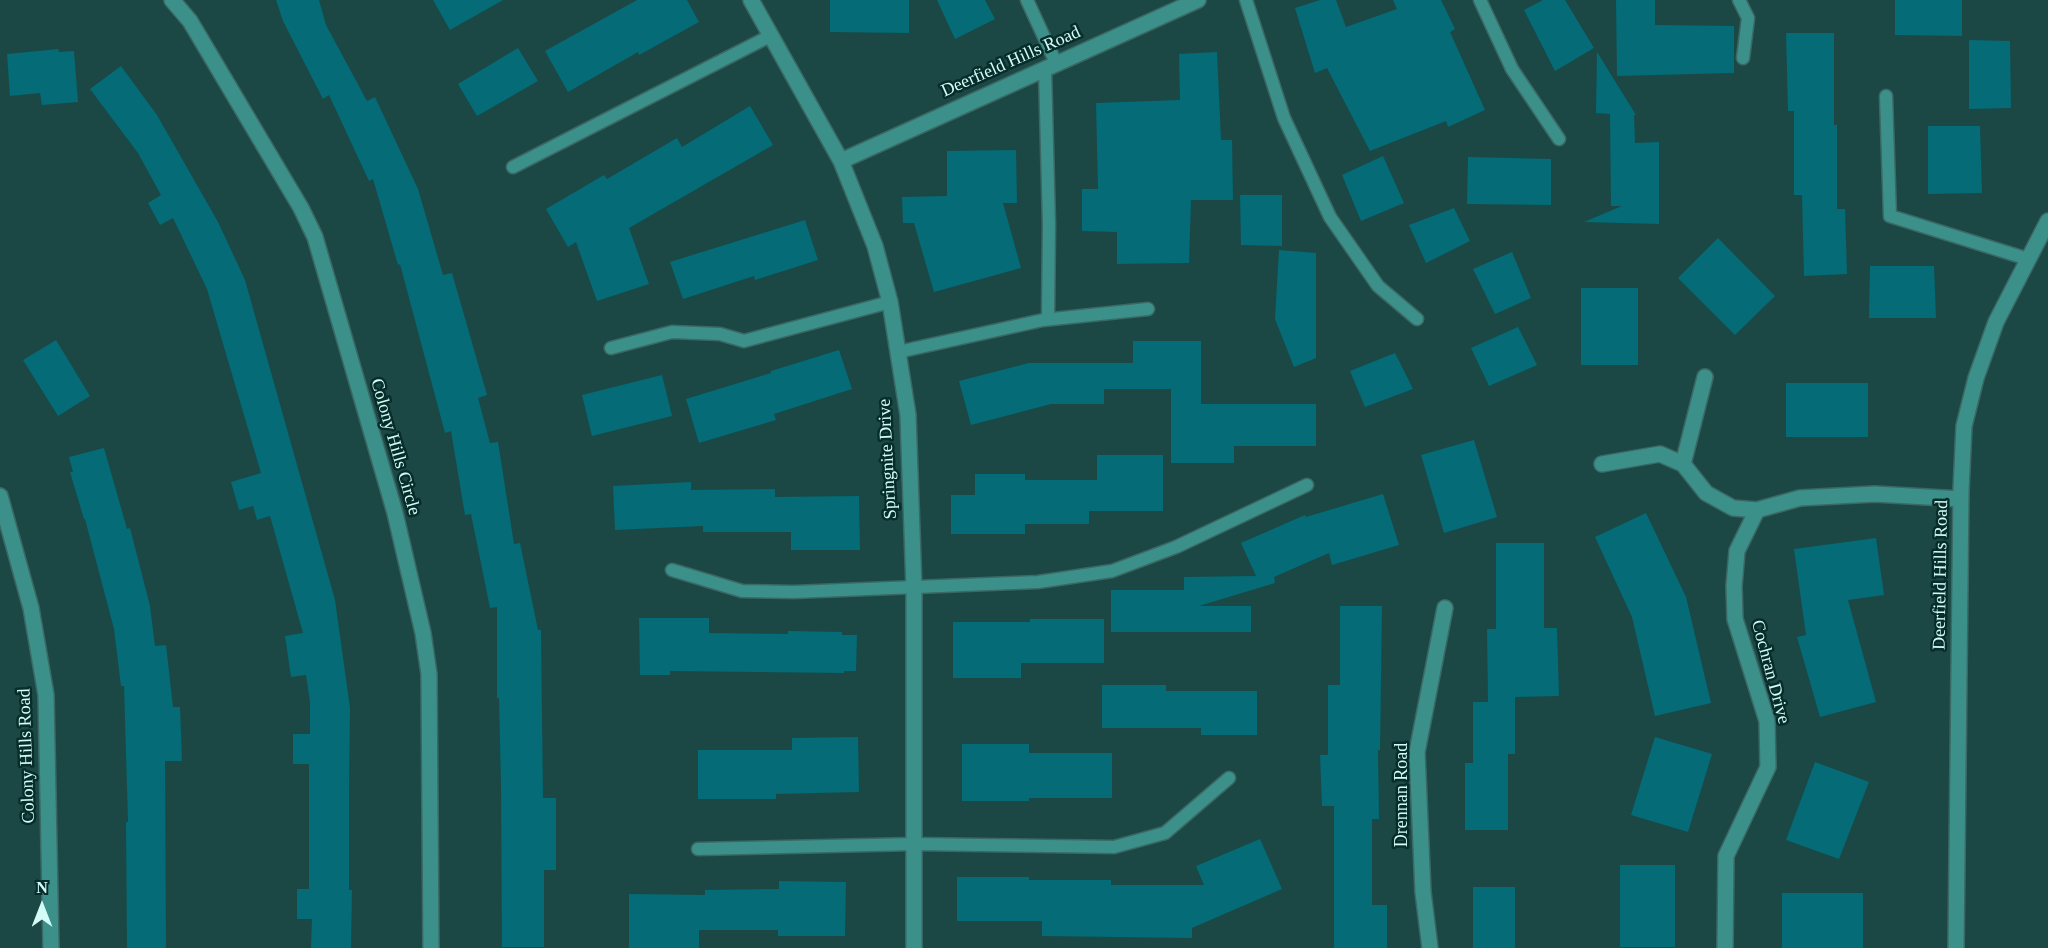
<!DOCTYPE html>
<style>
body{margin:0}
#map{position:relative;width:2048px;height:948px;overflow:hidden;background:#1b4845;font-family:Georgia,serif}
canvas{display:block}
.north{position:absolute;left:12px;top:876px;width:60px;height:60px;-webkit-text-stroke:4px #072d2a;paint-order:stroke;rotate:0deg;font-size:16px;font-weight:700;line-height:24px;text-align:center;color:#d3fbf7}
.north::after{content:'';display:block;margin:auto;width:21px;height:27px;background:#d3fbf7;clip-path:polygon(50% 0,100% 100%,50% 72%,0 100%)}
</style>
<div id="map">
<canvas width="2048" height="948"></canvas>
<div class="north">N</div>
</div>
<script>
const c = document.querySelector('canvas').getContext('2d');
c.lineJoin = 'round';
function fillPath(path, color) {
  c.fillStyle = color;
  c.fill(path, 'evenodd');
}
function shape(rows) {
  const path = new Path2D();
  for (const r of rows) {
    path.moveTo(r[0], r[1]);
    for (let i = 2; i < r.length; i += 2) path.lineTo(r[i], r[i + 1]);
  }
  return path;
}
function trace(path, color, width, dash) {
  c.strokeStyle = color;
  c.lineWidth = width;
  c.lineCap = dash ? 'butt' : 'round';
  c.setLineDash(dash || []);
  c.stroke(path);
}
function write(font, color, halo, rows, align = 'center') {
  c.font = font + ' Georgia,serif';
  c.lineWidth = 5;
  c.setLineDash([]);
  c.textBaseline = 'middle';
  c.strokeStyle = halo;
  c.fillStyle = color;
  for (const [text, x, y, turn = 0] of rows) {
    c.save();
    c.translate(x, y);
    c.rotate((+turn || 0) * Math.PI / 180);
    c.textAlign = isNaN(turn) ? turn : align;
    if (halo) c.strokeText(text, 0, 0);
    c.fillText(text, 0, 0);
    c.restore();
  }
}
fillPath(shape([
 [276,0,319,0,326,25,367,101,375,97,418,189,443,275,452,273,487,395,478,398,490,443,498,442,514,544,520,543,538,630,541,630,543,798,556,798,556,870,544,870,544,947,502,947,501,785,499,698,497,698,497,607,490,608,471,514,465,515,451,431,445,433,400,264,398,265,373,179,369,181,329,95,323,99,283,21],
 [433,0,503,0,450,30],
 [637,0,687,0,699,22,639,55,638,52,568,92,545,51],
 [830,0,909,0,909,33,830,32],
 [937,0,985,0,995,19,955,39],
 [1320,0,1336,0,1346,27,1397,9,1393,0,1441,0,1455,29,1450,32,1485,110,1448,127,1446,121,1370,151,1327,68,1315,73,1295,8],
 [1543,0,1565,0,1594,48,1555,71,1524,10],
 [1616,0,1655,0,1655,25,1734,26,1734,73,1617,76],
 [1895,0,1962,0,1962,36,1895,35],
 [1786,33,1834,33,1834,125,1837,125,1837,209,1845,209,1847,274,1804,276,1802,195,1794,195,1794,111,1788,111],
 [1969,40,2010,41,2011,108,1969,109],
 [518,48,538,81,477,116,458,84],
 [59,49,58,52,74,51,78,102,42,105,40,93,10,96,7,54],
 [1217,52,1221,140,1232,140,1233,200,1191,200,1189,263,1117,264,1117,232,1082,231,1082,189,1098,189,1096,103,1180,100,1179,54],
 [1597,52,1636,115,1634,115,1635,143,1659,142,1659,224,1584,222,1622,206,1611,206,1610,114,1596,113],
 [121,66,157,115,218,222,245,280,335,600,350,708,349,790,349,890,352,890,351,948,311,948,312,919,297,919,297,889,309,889,309,764,293,764,293,734,310,734,310,702,306,675,291,677,285,636,303,633,270,516,257,520,253,506,239,510,231,482,261,473,207,289,173,218,160,225,148,203,161,195,138,153,90,89],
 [750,106,773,145,629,228,649,284,597,301,576,242,568,247,546,209,604,175,607,179,677,138,682,147],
 [1928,126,1980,126,1982,193,1928,194],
 [1016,150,1017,203,1003,203,1021,268,934,292,914,223,903,223,902,197,947,196,947,151],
 [1383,156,1404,203,1361,221,1342,175],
 [1468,157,1551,159,1551,205,1467,204],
 [1240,195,1282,195,1282,246,1241,245],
 [1454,208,1470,241,1426,263,1409,225],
 [805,220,818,260,755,280,754,276,683,299,670,262],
 [1718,238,1775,296,1735,335,1678,278],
 [1279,250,1316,253,1316,358,1294,367,1275,319],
 [1512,252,1531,298,1495,314,1473,269],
 [1870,266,1934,266,1936,318,1869,318],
 [1581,288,1638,288,1638,365,1581,365],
 [1518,327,1537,365,1489,386,1471,348],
 [56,340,90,396,58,416,23,360],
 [1133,341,1201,341,1201,404,1316,404,1316,446,1234,446,1234,463,1171,463,1171,389,1104,389,1104,404,1051,404,971,425,959,381,1029,363,1133,363],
 [839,350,852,389,774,414,776,420,699,443,686,399,771,373,771,371],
 [1395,353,1413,389,1365,407,1350,371],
 [662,375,672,416,592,436,582,395],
 [1786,383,1868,383,1868,437,1786,437],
 [1474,440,1497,517,1444,533,1421,455],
 [104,448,127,529,130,528,150,606,155,646,166,645,173,707,180,707,182,761,165,761,166,948,127,948,126,822,128,822,124,686,121,686,114,629,85,519,84,519,70,472,73,472,69,457],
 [1097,455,1163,455,1163,511,1089,511,1089,524,1025,524,1025,534,951,534,951,495,975,495,975,474,1025,474,1025,480,1097,480],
 [691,482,691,490,775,489,775,497,859,496,860,550,791,550,791,532,703,532,703,526,615,530,613,486],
 [1383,494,1399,545,1332,565,1329,553,1274,577,1275,583,1199,606,1251,606,1251,632,1111,632,1111,590,1184,590,1184,577,1256,576,1241,543,1305,515,1306,517],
 [1646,513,1686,597,1711,703,1655,716,1632,617,1595,537],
 [1876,538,1884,595,1848,600,1876,702,1820,717,1797,637,1806,635,1794,549],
 [1496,543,1544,543,1544,628,1557,628,1559,696,1515,697,1515,754,1508,754,1508,830,1465,830,1465,763,1473,763,1473,702,1488,702,1487,629,1496,629],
 [1340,606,1382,606,1380,750,1378,750,1379,819,1372,819,1372,905,1387,905,1387,948,1334,948,1334,806,1322,806,1320,755,1328,755,1328,685,1340,685],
 [639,618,709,618,709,633,788,634,788,631,842,632,842,635,857,635,856,671,844,671,844,673,670,671,670,675,640,675],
 [1030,619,1104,619,1104,663,1021,663,1021,678,953,678,953,622,1030,622],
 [1102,685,1166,685,1166,691,1257,691,1257,735,1201,735,1201,728,1102,728],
 [858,737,859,792,776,794,776,799,698,799,698,750,792,750,792,738],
 [1655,737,1712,754,1688,832,1631,815],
 [962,744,1029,744,1029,753,1112,753,1112,798,1029,798,1029,801,962,801],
 [1815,762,1869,782,1839,859,1786,840],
 [1260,839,1282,889,1192,928,1192,938,1042,936,1042,921,957,921,957,877,1029,877,1029,880,1111,880,1111,885,1204,885,1196,866],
 [1620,865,1675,865,1675,947,1620,947],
 [779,881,846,882,845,936,778,936,778,930,699,930,699,948,629,948,629,894,705,895,705,890,779,889],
 [1473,887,1515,887,1515,948,1473,948],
 [1782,893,1863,893,1863,948,1782,948]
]), '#046b77');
const service = shape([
 [1027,0,1056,63],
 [1246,0,1284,118,1330,217,1378,286,1417,319],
 [1480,0,1512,69,1559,139],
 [1739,0,1748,18,1743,58],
 [1045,69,1049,224,1048,319],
 [1886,96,1890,216,2028,259],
 [513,167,772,35],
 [611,348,672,332,720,334,744,341,890,302],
 [898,352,1043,320,1148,309],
 [672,570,742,591,794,592,1038,582,1112,571,1176,547,1307,485],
 [698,849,915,844,1114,847,1165,833,1229,778]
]);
const minor = shape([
 [172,0,190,21,301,208,315,237,395,513,423,633,429,674,431,948],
 [751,0,841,161,875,246,890,302,908,415,914,589,914,948],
 [841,161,1198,0],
 [1602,464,1660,454,1683,464,1706,493,1733,508,1757,510,1800,498,1875,494,1961,499],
 [1683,464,1705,377],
 [0,496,31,608,46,695,51,948],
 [1430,948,1423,892,1417,752,1445,608],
 [1725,948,1726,856,1768,767,1767,721,1735,619,1734,586,1737,551,1757,510],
 [1956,948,1961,490,1964,426,1976,378,1996,322,2048,221]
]);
trace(service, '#3b6764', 15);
trace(minor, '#3b6764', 18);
trace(service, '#3b908a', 12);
trace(minor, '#3b908a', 15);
write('18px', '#d3fbf7', '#072d2a', [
 ["Deerfield Hills Road",1011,62,-24],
 ["Colony Hills Circle",395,447,74],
 ["Springnite Drive",888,459,-93],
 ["Deerfield Hills Road",1941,575,-89],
 ["Cochran Drive",1770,672,75],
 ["Colony Hills Road",27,756,-92],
 ["Drennan Road",1402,795,-90]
]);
</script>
